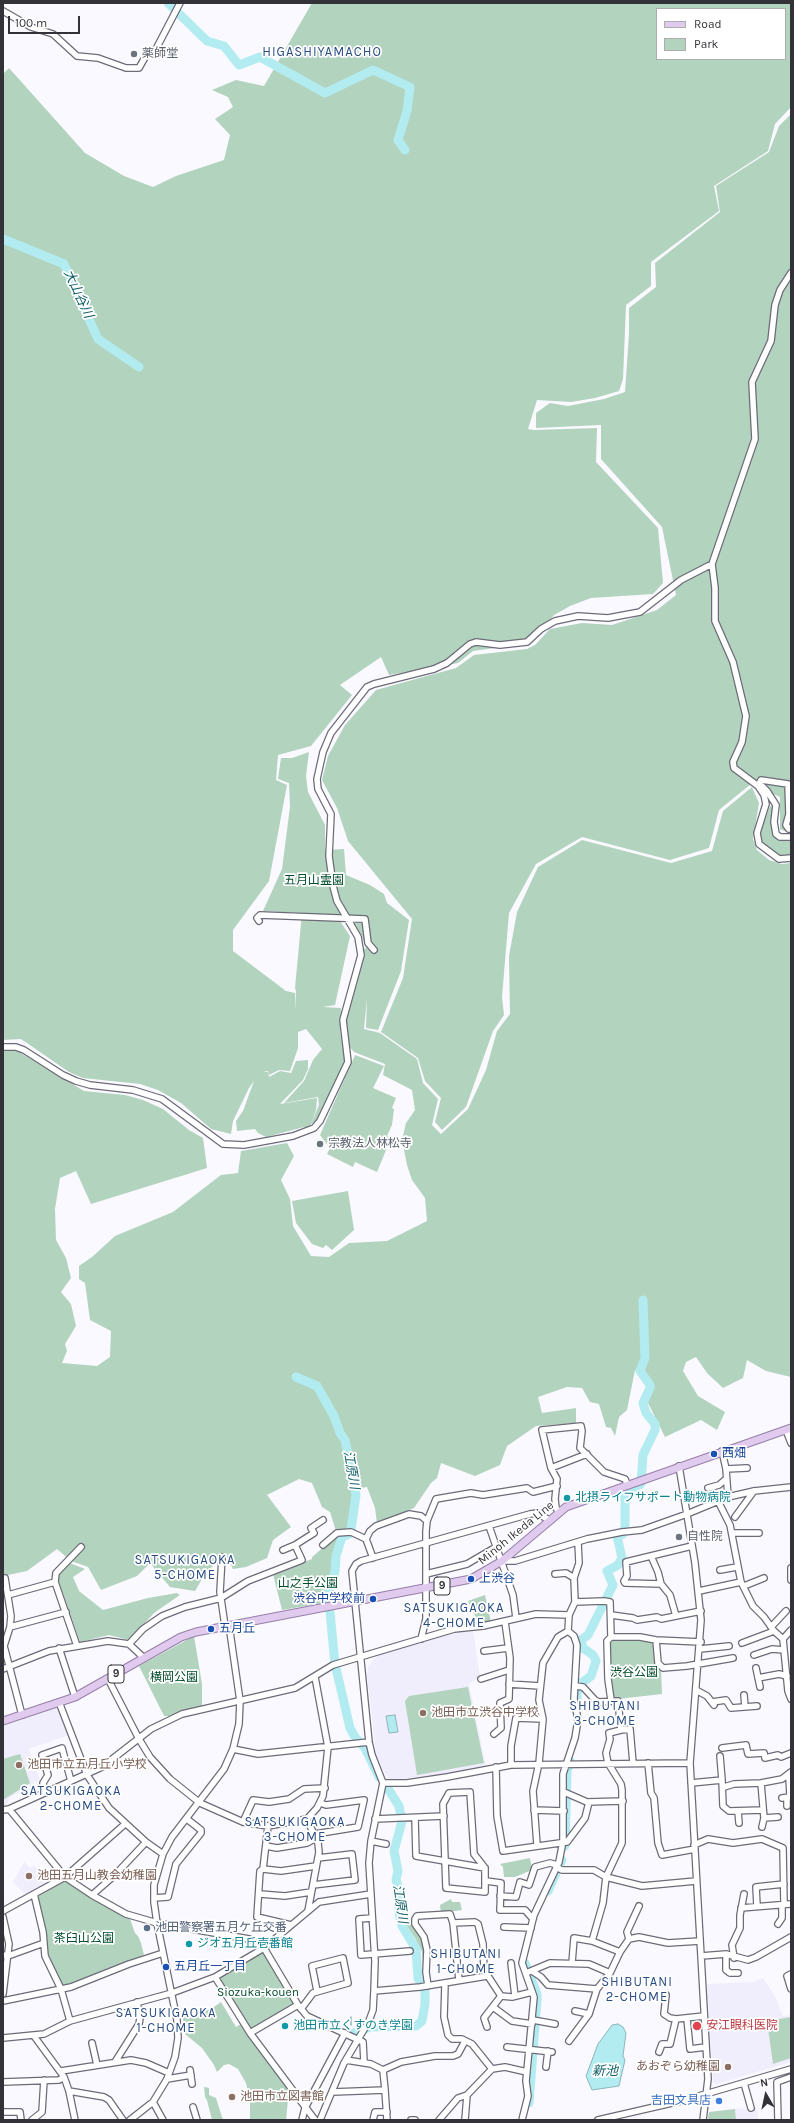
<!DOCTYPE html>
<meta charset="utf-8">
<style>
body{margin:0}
#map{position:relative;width:794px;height:2123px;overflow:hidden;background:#faf9ff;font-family:Karla,sans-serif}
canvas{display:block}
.frame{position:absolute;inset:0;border:4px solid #333238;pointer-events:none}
.legend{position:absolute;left:656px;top:8px;width:130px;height:52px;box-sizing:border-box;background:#fff;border:1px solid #adadaf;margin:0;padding:5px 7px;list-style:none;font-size:12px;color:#333238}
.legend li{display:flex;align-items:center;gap:8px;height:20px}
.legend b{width:20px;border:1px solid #adadaf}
.north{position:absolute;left:746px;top:2075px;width:40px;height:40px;-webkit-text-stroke:3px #fff;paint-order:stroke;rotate:351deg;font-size:11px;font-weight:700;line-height:16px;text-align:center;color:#333238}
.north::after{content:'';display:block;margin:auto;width:14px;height:18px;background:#333238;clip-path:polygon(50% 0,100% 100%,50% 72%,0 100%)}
.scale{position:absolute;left:8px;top:16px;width:72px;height:18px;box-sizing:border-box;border:2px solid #333238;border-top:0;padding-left:5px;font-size:12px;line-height:14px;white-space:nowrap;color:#333238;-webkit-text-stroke:3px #fff;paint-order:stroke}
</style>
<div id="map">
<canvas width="794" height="2123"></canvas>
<div class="frame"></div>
<ul class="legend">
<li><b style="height:5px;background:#e0cbef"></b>Road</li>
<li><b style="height:11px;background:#b2d3bd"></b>Park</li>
</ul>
<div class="north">N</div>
<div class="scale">100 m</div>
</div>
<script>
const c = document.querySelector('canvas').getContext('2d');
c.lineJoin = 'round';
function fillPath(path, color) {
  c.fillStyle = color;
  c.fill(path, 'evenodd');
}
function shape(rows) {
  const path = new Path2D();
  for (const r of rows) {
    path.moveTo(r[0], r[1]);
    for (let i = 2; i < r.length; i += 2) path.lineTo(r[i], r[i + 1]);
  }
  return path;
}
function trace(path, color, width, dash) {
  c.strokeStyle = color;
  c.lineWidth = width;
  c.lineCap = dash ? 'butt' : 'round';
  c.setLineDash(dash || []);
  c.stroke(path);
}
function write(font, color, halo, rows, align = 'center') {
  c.font = font + ' Karla,"Noto Sans JP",sans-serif';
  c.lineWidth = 3.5;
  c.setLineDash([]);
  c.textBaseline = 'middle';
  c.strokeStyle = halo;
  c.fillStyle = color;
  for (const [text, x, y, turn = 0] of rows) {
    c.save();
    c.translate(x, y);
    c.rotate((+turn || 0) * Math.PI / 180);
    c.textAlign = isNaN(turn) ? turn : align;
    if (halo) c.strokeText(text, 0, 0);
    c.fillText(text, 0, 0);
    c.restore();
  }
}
fillPath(shape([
 [473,1629,480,1677,469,1684,486,1766,446,1775,388,1780,376,1754,367,1675,368,1667,378,1655,454,1631],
 [58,1707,69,1735,29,1749,40,1780,9,1798,7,1806,3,1807,3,1726],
 [24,1862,30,1868,34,1865,48,1883,26,1895,13,1882],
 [763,1978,776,1998,783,2016,791,2015,791,2062,716,2084,713,2081,707,1984,753,1982],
 [756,2108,759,2120,736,2120,735,2109]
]), '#f0eefc');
fillPath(shape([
 [312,3,791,3,791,107,775,124,768,151,714,186,719,211,651,262,651,286,626,305,623,379,619,391,595,398,571,402,537,400,528,429,534,430,597,428,596,462,658,528,663,583,653,594,591,598,570,606,554,615,532,643,473,651,458,663,389,675,381,657,340,685,352,695,311,746,278,755,276,780,287,785,269,881,233,930,233,951,286,991,295,993,295,1011,296,991,295,988,302,913,263,911,282,869,290,807,289,783,278,779,281,758,292,758,309,752,306,776,308,792,325,825,325,850,344,849,346,875,370,885,384,894,387,903,409,920,401,971,378,1030,366,1028,367,998,364,1029,380,1033,417,1059,423,1083,438,1099,432,1125,441,1134,468,1109,486,1070,497,1031,510,1014,509,956,517,912,538,867,582,840,671,863,712,851,723,811,752,787,759,803,753,839,757,850,769,860,782,864,791,863,791,1377,766,1371,747,1360,743,1378,723,1388,707,1373,696,1357,686,1362,683,1371,698,1396,725,1412,717,1430,701,1420,665,1437,647,1401,648,1383,635,1370,627,1410,619,1417,615,1436,611,1428,606,1427,599,1404,590,1402,582,1388,567,1387,538,1397,542,1413,576,1408,576,1423,536,1426,507,1446,500,1465,475,1476,441,1463,437,1478,431,1483,414,1508,377,1523,375,1508,367,1487,355,1489,350,1533,336,1531,330,1512,322,1507,312,1483,299,1479,267,1495,291,1527,273,1540,267,1558,246,1567,233,1569,226,1555,206,1572,195,1591,170,1587,150,1563,137,1576,101,1590,88,1567,71,1561,57,1549,27,1571,3,1576,3,1051,16,1050,84,1091,125,1095,143,1100,163,1109,189,1130,203,1138,207,1168,91,1204,76,1171,60,1178,55,1209,56,1240,66,1258,71,1278,61,1292,71,1304,76,1326,65,1344,67,1351,62,1363,97,1366,110,1357,111,1331,90,1320,85,1283,79,1279,79,1266,92,1257,115,1236,173,1212,221,1175,238,1173,241,1151,287,1143,294,1156,281,1180,290,1199,293,1226,311,1256,329,1257,349,1243,387,1241,427,1221,425,1198,412,1180,407,1165,402,1140,406,1123,415,1110,412,1090,383,1075,385,1064,354,1052,349,1046,346,1019,363,948,366,949,362,936,348,915,336,915,350,936,335,1005,323,1007,341,1008,340,1030,345,1062,319,1118,305,1129,304,1127,266,1137,258,1133,255,1129,237,1131,236,1121,243,1111,254,1081,249,1088,233,1121,231,1134,211,1129,181,1103,158,1090,140,1084,83,1078,69,1072,21,1039,3,1040,3,74,9,68,85,153,124,176,153,187,176,176,224,160,230,135,215,119,233,107,228,97,212,90,236,80,264,86],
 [657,9,785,9,785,59,657,59],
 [306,1029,322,1049,313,1060,304,1081,284,1103,318,1097,319,1105,311,1124,316,1110,317,1098,280,1104,303,1080,308,1069,308,1060,296,1061,291,1073,280,1071,269,1077,268,1072,263,1072,268,1071,269,1075,279,1070,290,1071,298,1048,298,1032],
 [791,114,791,834,780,829,780,797,751,784,719,810,709,848,670,860,582,837,536,864,509,913,502,997,504,1015,493,1031,466,1107,442,1130,435,1122,441,1098,425,1081,418,1058,381,1032,403,978,412,919,348,841,337,808,322,780,328,756,345,725,376,690,456,668,474,655,527,649,535,645,550,629,582,623,612,625,657,610,676,595,662,527,601,459,601,425,536,428,536,413,550,403,568,406,604,399,625,392,629,334,629,308,656,287,655,263,720,212,716,186,769,152,779,126],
 [770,806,774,806,772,822,774,836,779,839,791,839,791,855,785,857,774,854,761,842,760,834],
 [355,1055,384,1066,373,1088,396,1098,392,1108,394,1109,392,1125,387,1136,391,1138,377,1172,355,1162,353,1167,327,1154,330,1148,320,1135],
 [348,1191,354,1230,332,1250,326,1245,323,1248,312,1244,296,1223,292,1201],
 [339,1534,342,1535,335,1555,335,1573,329,1589,328,1602,282,1610,273,1574,312,1559,312,1557],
 [70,1563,85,1569,73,1577,79,1591,103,1610,148,1598,177,1593,180,1595,154,1613,129,1640,109,1635,80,1642,57,1576],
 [485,1595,491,1622,479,1624,468,1601],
 [194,1636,202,1684,202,1707,169,1716,164,1716,139,1666],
 [629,1638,655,1643,661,1669,662,1694,618,1699,612,1696,608,1643,612,1639],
 [468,1687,484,1763,417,1775,405,1701,409,1696],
 [20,1754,30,1783,3,1800,3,1759],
 [530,1858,532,1870,515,1877,504,1877,503,1867,500,1864],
 [64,1880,130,1919,135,1933,138,1936,141,1943,144,1955,80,1982,63,1986,61,1984,47,1955,45,1931,37,1897],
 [451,1899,452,1902,460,1902,462,1910,441,1913,440,1905],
 [402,1908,407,1908,410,1921,420,1933,425,1947,424,1981,422,1952,415,1938,404,1922],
 [261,1952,265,1952,294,2003,251,2029,249,2028,219,1978],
 [221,2002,236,2027,241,2024,289,2090,286,2120,250,2120,250,2100,246,2083,238,2069,229,2064,224,2065,217,2072,214,2065,202,2048,185,2034,183,2018,211,2009],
 [791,2017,791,2058,773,2064,767,2021],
 [204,2087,209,2088,209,2095,216,2098,223,2120,212,2120,207,2100,205,2097],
 [735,2109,736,2120,710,2120,708,2118,709,2112]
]), '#b2d3bd');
const water = shape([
 [395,1715,398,1732,389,1733,386,1716,395,1715],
 [618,2024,623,2027,626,2033,623,2056,625,2060,619,2086,592,2090,586,2076,598,2044,612,2025,618,2024]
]);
fillPath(water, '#b2ecf1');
trace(water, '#8cb4ba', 1);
trace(shape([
 [351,2025,351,2017]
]), '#8cb4ba', 1.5);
trace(shape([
 [168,3,207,41,224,46,239,65,260,57,325,93,373,70,410,87,407,111,398,140,405,150],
 [3,239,64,264,98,339,139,367],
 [296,1377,317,1386,334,1416,340,1433,345,1440,356,1495,351,1530,349,1534,342,1537,336,1556,335,1572,330,1588,329,1603],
 [330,1612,335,1664,350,1728,355,1737,365,1748,379,1777],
 [577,1702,577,1693,580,1684,591,1676,596,1661,593,1655,583,1648,581,1640,588,1635,613,1585,607,1571,618,1565,622,1558,617,1536,623,1534,625,1529,625,1492,641,1484,643,1455,655,1430,655,1424,646,1413,643,1403,650,1388,650,1385,640,1371,645,1358,643,1300],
 [565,1846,567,1771,570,1761],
 [548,1891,562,1860],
 [525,1963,537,1994,537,2000,529,2103],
 [354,2033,370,2027,416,2026,422,2021,425,2004,425,1991,418,1978,416,1949,402,1926,399,1913,400,1895,396,1880,398,1871,394,1851,402,1821,399,1806,387,1787]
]), '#b2ecf1', 9);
const minor = shape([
 [3,11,31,27,53,34,77,56,98,58,126,68,139,68,148,52,156,49,180,3],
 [712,564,715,588,715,621,733,662,746,716,742,742,733,762,734,768,758,786,764,795,766,804,757,833,759,844,779,859,791,858],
 [791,828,789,829,786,825,789,814,788,784,761,780,758,786,762,786,767,791,776,805,774,822,776,834,780,837,791,837],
 [259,921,257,918,260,915,365,919,368,943,374,950],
 [3,1047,16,1047,24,1050,63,1075,76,1081,90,1085,133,1090,162,1099,223,1144,244,1145,293,1136,314,1128,320,1121,348,1062,343,1020,361,955,358,937,337,901,333,886,329,856,331,814,318,789,317,779,323,752,331,733,367,687,374,684,434,669,447,663,470,644,476,642,500,645,527,642,541,629,555,621,578,616,608,618,640,612,681,580,712,564,755,439,752,382,771,341,775,305,780,290,791,273],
 [786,1430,791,1443],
 [722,1451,726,1469,728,1497],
 [679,1466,695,1563,701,1620,690,1763,708,2079,703,2120],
 [551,1468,587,1454],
 [726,1469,747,1468],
 [708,1488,719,1485,726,1479],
 [718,1501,730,1525,741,1582,753,1606,764,1617,774,1631,783,1639],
 [559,1512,556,1508,555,1499,557,1479,551,1468,542,1430,581,1426,582,1431,580,1448,604,1472,625,1479,627,1484],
 [735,1517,754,1491],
 [489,1526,513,1595,516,1618],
 [732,1533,759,1533],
 [366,1539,370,1531,376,1526,409,1514,421,1516,427,1521],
 [323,1545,337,1533,351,1532,366,1539,373,1558],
 [283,1550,295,1545],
 [651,1556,658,1572,661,1584,625,1583,624,1581,627,1576,626,1562,692,1546],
 [222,1557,220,1592,225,1626],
 [502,1561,515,1561,587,1539,622,1532,642,1530,687,1514,728,1497,754,1491,791,1487],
 [791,1568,791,1580],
 [720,1570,737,1567],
 [426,1574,467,1564,496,1547],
 [555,1574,566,1573,574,1578],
 [5,1578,11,1616,10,1627,4,1646,22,1715],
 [55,1582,56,1573,81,1547],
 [661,1584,670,1595,676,1616],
 [744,1586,764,1578],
 [699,1591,741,1582],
 [8,1595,55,1582,77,1646],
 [575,1602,574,1578,579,1563,578,1542],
 [611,1615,633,1618,637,1620,657,1617,661,1619,701,1611],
 [10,1627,66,1612],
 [771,1627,786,1611],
 [791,1630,783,1639,788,1691,791,1699],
 [421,1639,426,1619,426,1531,427,1521,436,1499,471,1493,483,1495,527,1488,533,1492,557,1486],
 [656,1640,658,1663,663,1668,687,1666,733,1658],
 [742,1643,774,1631],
 [129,1644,143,1629,162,1616,185,1607,221,1598,248,1581,302,1560,295,1545,314,1533,311,1528,323,1520],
 [59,1648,75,1697],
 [700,1649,729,1646],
 [484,1651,508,1648],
 [754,1655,772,1649,784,1650],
 [756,1668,760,1687],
 [3,1669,49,1651,108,1641,129,1644,144,1658],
 [758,1678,779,1674,787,1676],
 [108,1679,139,1739,150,1757,170,1779,200,1803,243,1822,268,1826,307,1819,317,1808,323,1796,328,1747,315,1677],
 [481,1679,509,1670],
 [509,1684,540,1686],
 [576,1686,583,1687,595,1700,599,1702,618,1701,621,1730,630,1729,633,1763],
 [696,1690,707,1696,714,1705],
 [744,1695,745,1707],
 [611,1700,608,1679,607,1641,611,1637,640,1637,656,1640,701,1642],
 [59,1702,87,1775,109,1808,146,1842,163,1854],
 [712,1702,726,1700,731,1708,757,1706],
 [494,1734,501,1728,500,1703,509,1699,510,1658,505,1622],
 [722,1748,746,1745,748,1754,764,1753,765,1758,778,1755,781,1757,791,1753],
 [233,1749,258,1754,369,1742],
 [720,1756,722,1780],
 [648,1763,651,1793,654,1798,658,1843,662,1855,695,1849],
 [511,1765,511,1746,516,1718,543,1719],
 [496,1767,497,1816,503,1851,567,1842,585,1818,589,1802],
 [383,1783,407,1783,447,1777,511,1765,690,1763],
 [691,1783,722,1780,723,1806,729,1811,763,1810],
 [761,1783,764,1818,762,1827],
 [724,1787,734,1784,761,1783,782,1779,791,1772],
 [470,1792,474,1854,485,1868,485,1892,446,1888,443,1804,449,1793,470,1792],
 [564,1792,587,1802,623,1801],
 [45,1793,43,1783,48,1775,42,1755,62,1748,71,1781],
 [782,1798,789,1797,790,1795,789,1778,791,1777],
 [787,1798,787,1806],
 [9,1809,65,1877,92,1895,126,1914,157,1923,249,1939,258,1943,264,1948,298,2005,307,2016,363,2042,364,2062],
 [3,1810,9,1809,102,1767,151,1729,182,1714,295,1688,333,1665,454,1629,483,1626,536,1614,569,1615,575,1602,604,1601,610,1602,611,1637],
 [534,1810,564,1811],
 [738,1811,739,1823],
 [415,1818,416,1856,485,1868],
 [764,1818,778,1817],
 [307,1819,318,1843,319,1852,308,1911],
 [375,1819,444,1816],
 [243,1822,253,1800,269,1802,289,1799,304,1789,325,1788],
 [268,1826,263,1869,260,1871,257,1917,291,1925],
 [315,1834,358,1827,364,1800,326,1805,320,1803],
 [371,1841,386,1844],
 [537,1845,533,1791,539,1763,543,1719,539,1700,543,1663,558,1637,568,1631],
 [694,1845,708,1839,733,1843,762,1839,783,1848,784,1904,782,1907,782,1918,778,1924],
 [266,1846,277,1848,307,1843,316,1838],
 [556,1867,562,1870,594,1870,606,1877,642,1886,696,1881],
 [263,1869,281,1871,316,1866],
 [486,1881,501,1883,500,1910,525,1910,533,1919],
 [313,1885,355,1880,352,1854,318,1858],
 [34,1894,43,1932,45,1956,61,1989,70,2021],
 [260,1894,285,1896,311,1892],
 [92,1895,115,1875,146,1842],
 [500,1896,516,1897,520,1882,529,1885,535,1867,550,1863,557,1865],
 [154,1898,168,1897,176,1864,201,1833,201,1830,187,1819],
 [757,1906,756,1887,784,1884],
 [741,1908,790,1904],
 [3,1911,65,1877,125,1824],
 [3,1917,9,1944,3,1994],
 [372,1918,359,1919,361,1955,410,1951],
 [453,1923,459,1980],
 [504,1927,531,1928],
 [629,1939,627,1932,639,1906],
 [592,1941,603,1903,606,1877,622,1843,622,1790,621,1784,608,1763,606,1753,610,1739,609,1733,621,1730],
 [726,1954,726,1970,730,1973,738,1973],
 [3,1955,8,1956,44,1943],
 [701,1956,726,1954,748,1960,756,1957,791,1937],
 [734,1958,732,1945,740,1928,740,1915,744,1894],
 [511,1963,515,1996],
 [572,1963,574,1938,592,1941,620,1952],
 [532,1971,541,1977,548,1985,597,1989],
 [526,1973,550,1963,589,1964,610,1973],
 [791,1974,787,1976,791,1989],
 [215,1977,250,2033,315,2120],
 [445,1984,444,2017,448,2035,452,2039,462,2039,472,2044,492,2069],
 [428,1986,426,1972,427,1950,424,1937,415,1924,415,1919,417,1916,450,1914,453,1923,475,1922,478,1924,483,1944,484,1970,501,1996,512,1997,532,1992],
 [374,1991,420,1987,487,1976],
 [666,1995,664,2014,670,2018,676,2019,704,2016],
 [3,2001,71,1987,129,1964,163,1953],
 [493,2007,512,2021,532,2024],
 [301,2009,313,1993,348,1983,343,1958,312,1966,317,1991],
 [575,2011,589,2014],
 [687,2019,690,2049,706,2047],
 [533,2020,555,2024],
 [487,2027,484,2018,501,1996],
 [250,2033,298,2005],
 [34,2036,64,2077,69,2091,75,2120],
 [3,2038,44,2034,70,2021,172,1993,215,1977,264,1948,319,1902,371,1894],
 [569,2041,589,2014,597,1989,610,1973,620,1952,629,1939,639,1937,668,1943,700,1941],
 [92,2043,97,2065],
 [507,2047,552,2052],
 [659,2052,662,2044,670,2044,676,2019],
 [346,2060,371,2064,383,2070,401,2062,435,2056,453,2056,458,2054,465,2041],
 [115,2062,139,2024,140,2018,137,2002],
 [546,2067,548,2051],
 [190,2070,192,2084],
 [383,2070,385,2090],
 [61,2071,131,2060,146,2063,169,2073],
 [167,2079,191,2075],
 [3,2082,59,2080,64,2077],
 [744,2083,751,2108],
 [69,2091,104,2097,109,2100,123,2120],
 [333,2092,385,2090,387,2120],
 [153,2102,163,2120],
 [193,2107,197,2120],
 [3,2112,20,2112,21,2120],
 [32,2120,42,2112,44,2080],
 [130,2120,153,2102,167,2079,175,2057,178,2038,177,2020,157,1923,154,1902,154,1885,163,1854,172,1837,224,1769,233,1749,239,1724,240,1701,229,1625],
 [302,2120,305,2108,345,2033],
 [320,2120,344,2063,369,2021,373,2010,374,1991,375,1961,369,1863,371,1841,383,1783,372,1755,369,1742,352,1571,356,1564,361,1561,530,1514,537,1513,549,1520],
 [373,2120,375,2112,387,2112],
 [411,2120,415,2120],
 [439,2120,458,2098,467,2095],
 [465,2120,467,2095,492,2069,505,2067,527,2072],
 [522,2120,528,2096,526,2081,534,1997,522,1963,534,1915,559,1862,563,1841,563,1774,575,1738,578,1720,574,1699,577,1645,574,1636,568,1631,569,1615],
 [598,2120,685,2100,791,2069],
 [778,2120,777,2082,791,2077]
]);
const major = shape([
 [3,1721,75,1697,181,1637,196,1632,471,1579,502,1561,566,1507,791,1428]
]);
trace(minor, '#6d6b78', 8);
trace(major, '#967fa8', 9);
trace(minor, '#fff', 5.5);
trace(major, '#e0cbef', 7);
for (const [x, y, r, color] of [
 [134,54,4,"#6b7280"],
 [320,1144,4,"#6b7280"],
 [714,1454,4,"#1a4fb4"],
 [567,1498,4,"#0f9aa8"],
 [679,1537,4,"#6b7280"],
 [471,1579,4,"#1a4fb4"],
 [373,1599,4,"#1a4fb4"],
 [211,1629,4,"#1a4fb4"],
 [423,1713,4,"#8d6e63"],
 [19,1765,4,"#8d6e63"],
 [29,1876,4,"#8d6e63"],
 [147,1928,4,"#5c6f8a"],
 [189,1944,4,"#0f9aa8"],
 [166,1967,4,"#1a4fb4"],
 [285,2026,4,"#0f9aa8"],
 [697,2026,5,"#e0444e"],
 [728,2067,4,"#8d6e63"],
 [232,2097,4,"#8d6e63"],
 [719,2101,4,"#3f7fe0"]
]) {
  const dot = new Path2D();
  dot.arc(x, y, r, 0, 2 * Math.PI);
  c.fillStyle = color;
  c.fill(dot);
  trace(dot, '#fff', 1.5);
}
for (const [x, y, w] of [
 [442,1586,16],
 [116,1674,16]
]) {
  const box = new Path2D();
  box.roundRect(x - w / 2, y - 9, w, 18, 3);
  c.fillStyle = '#fff';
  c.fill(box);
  trace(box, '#333238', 1);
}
write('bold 11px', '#333238', null, [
 ["9",442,1586],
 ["9",116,1674]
]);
write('12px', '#5b616d', '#fff', [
 ["薬師堂",142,54],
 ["宗教法人林松寺",328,1144],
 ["自性院",687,1537]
], 'left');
write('12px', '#004c2a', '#fff', [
 ["五月山霊園",314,881],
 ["山之手公園",308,1584],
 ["渋谷公園",634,1673],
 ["横岡公園",174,1678],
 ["茶臼山公園",84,1939],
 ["Siozuka-kouen",258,1993]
]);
write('12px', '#164399', '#fff', [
 ["西畑",722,1454],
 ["上渋谷",479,1579],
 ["渋谷中学校前",365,1599,"right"],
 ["五月丘",219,1629],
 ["五月丘一丁目",174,1967]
], 'left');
write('12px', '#0d838f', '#fff', [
 ["北摂ライフサポート動物病院",575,1498],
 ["ジオ五月丘壱番館",197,1944],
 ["池田市立くすのき学園",293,2026]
], 'left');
write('12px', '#333238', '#fff', [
 ["Minoh Ikeda Line",516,1533,-39]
]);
write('12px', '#785e54', '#fff', [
 ["池田市立渋谷中学校",431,1713],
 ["池田市立五月丘小学校",27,1765],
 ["池田五月山教会幼稚園",37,1876],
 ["あおぞら幼稚園",720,2067,"right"],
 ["池田市立図書館",240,2097]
], 'left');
write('12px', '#4e5e75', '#fff', [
 ["池田警察署五月ケ丘交番",155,1928]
], 'left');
write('12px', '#be3a42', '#fff', [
 ["安江眼科医院",706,2026]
], 'left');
write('12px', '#366cbe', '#fff', [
 ["吉田文具店",711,2101]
], 'right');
c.letterSpacing = '1px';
write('13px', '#2a4e84', '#fff', [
 ["HIGASHIYAMACHO",322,52],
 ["SATSUKIGAOKA",185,1560],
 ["5-CHOME",185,1575],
 ["SATSUKIGAOKA",454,1608],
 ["4-CHOME",454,1623],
 ["SHIBUTANI",605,1706],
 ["3-CHOME",605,1721],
 ["SATSUKIGAOKA",71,1791],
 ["2-CHOME",71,1806],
 ["SATSUKIGAOKA",295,1822],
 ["3-CHOME",295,1837],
 ["SHIBUTANI",466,1954],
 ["1-CHOME",466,1969],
 ["SHIBUTANI",637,1982],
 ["2-CHOME",637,1997],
 ["SATSUKIGAOKA",166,2013],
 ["1-CHOME",166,2028]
]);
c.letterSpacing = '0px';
write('italic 13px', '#126167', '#fff', [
 ["大山谷川",78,294,65],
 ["江原川",351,1470,80],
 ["江原川",400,1904,82],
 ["新池",605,2071]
]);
</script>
